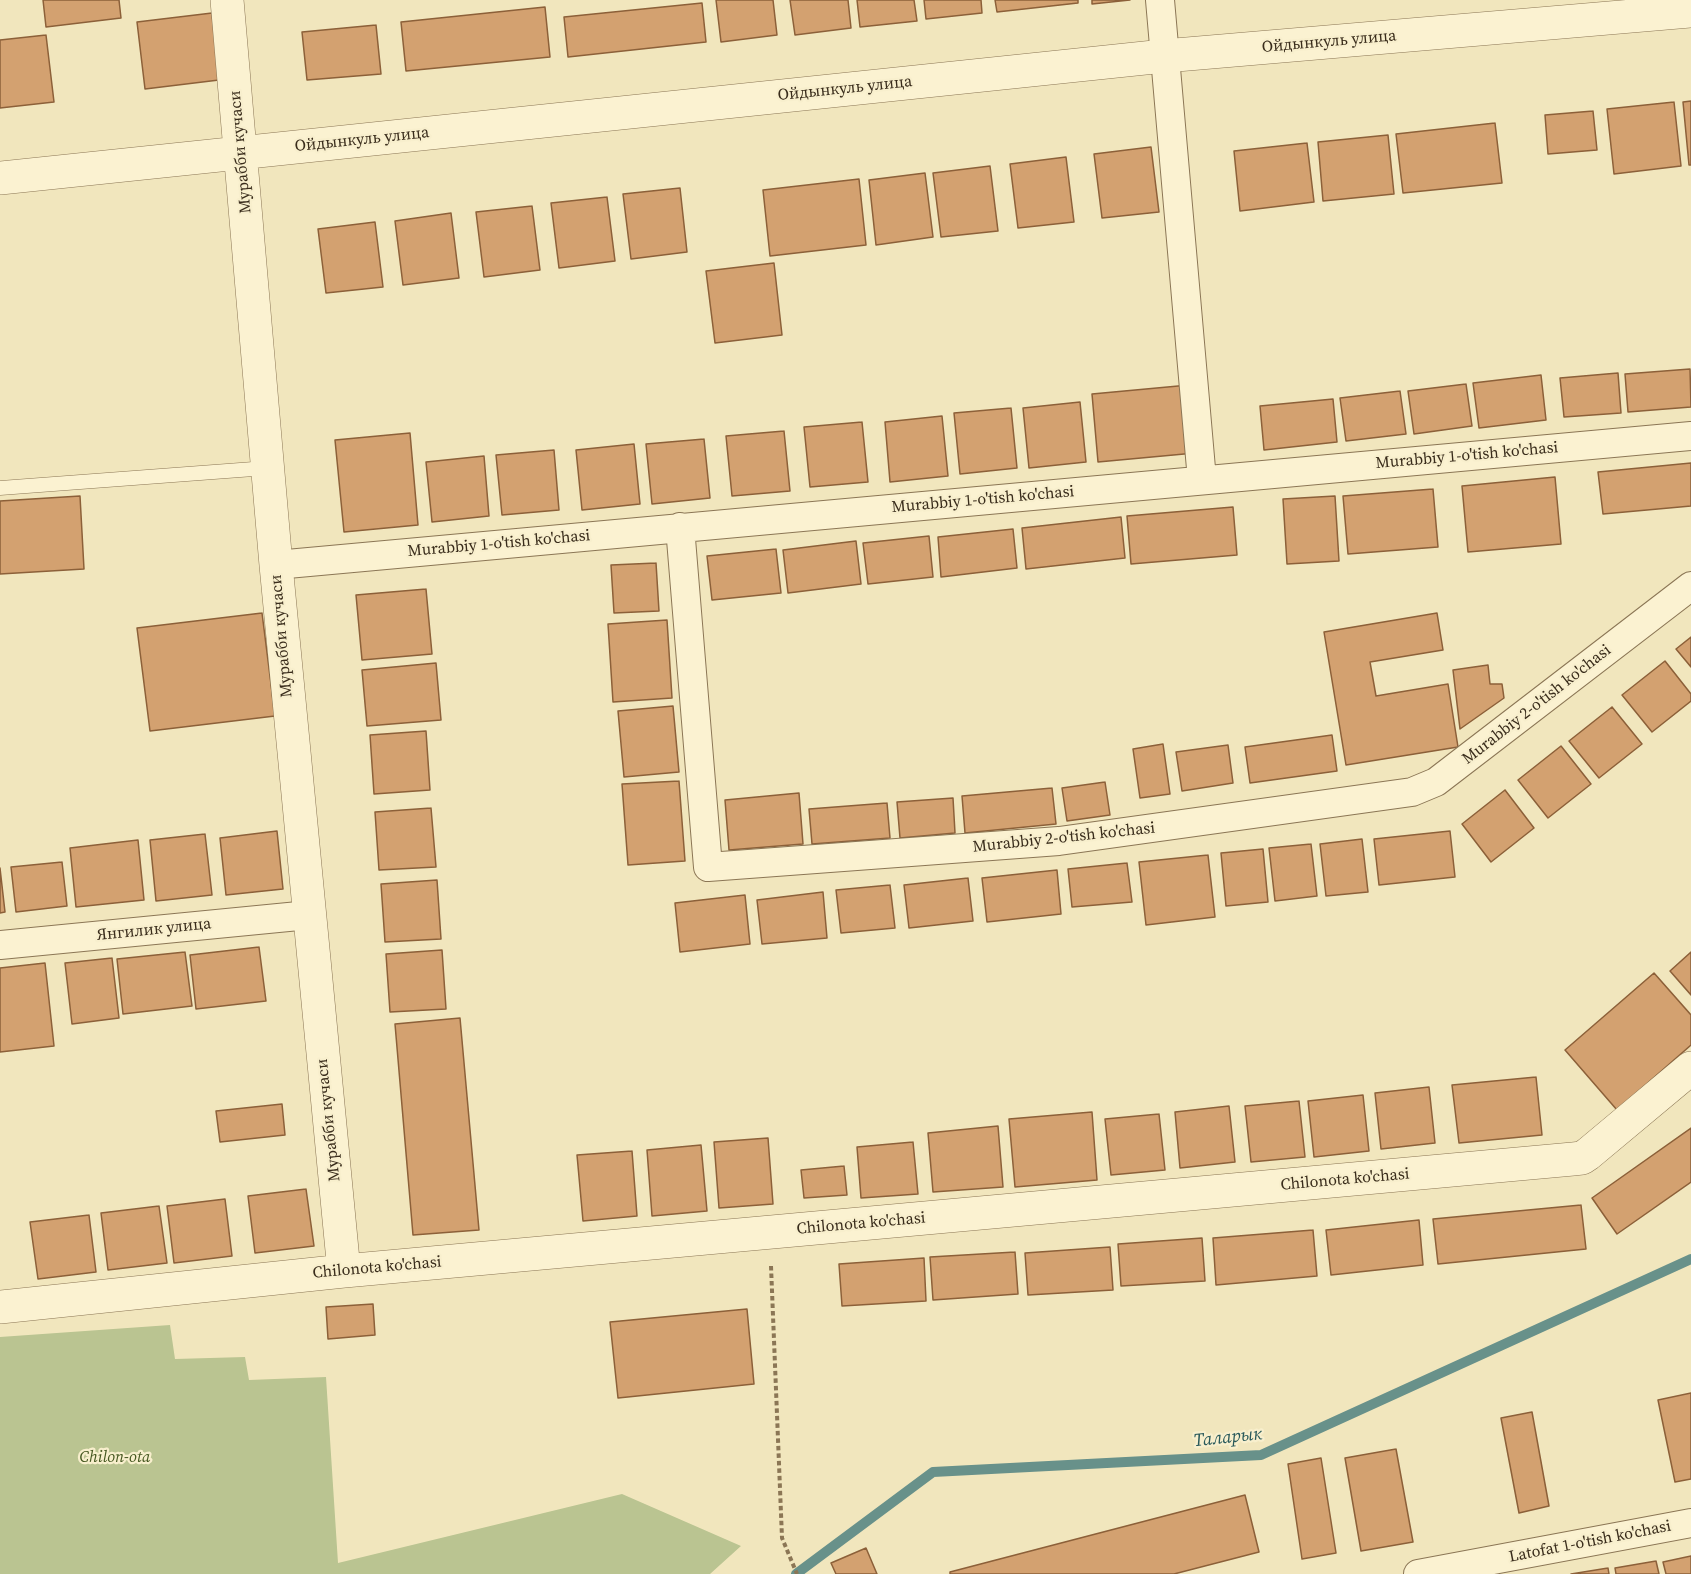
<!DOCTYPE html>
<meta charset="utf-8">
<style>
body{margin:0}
canvas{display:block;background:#f1e6bd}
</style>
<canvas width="1691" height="1574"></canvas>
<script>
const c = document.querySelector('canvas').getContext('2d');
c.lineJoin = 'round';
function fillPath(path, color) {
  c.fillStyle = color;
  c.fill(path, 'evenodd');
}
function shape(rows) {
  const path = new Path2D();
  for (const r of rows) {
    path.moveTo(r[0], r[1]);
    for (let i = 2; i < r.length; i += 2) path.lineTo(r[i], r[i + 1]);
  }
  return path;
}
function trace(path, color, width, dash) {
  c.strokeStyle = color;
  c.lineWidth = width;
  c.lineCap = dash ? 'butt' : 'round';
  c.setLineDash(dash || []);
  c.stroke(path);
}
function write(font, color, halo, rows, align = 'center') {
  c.font = font + ' "Source Serif 4",serif';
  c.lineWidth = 4.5;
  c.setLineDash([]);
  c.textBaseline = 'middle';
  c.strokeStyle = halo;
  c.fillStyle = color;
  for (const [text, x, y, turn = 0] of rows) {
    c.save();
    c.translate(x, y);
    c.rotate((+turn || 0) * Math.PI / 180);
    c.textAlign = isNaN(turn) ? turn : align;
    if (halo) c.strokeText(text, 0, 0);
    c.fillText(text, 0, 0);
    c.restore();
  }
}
fillPath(shape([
 [170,1325,175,1359,245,1357,249,1380,326,1377,338,1563,622,1494,741,1546,710,1574,0,1574,0,1337]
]), '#bac491');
trace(shape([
 [796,1574,933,1472,1261,1455,1691,1259]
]), '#68918a', 10);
const building = shape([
 [43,0,119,0,121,18,46,27,43,0],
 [716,0,773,0,777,35,721,42,716,0],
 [790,0,848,0,851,28,795,35,790,0],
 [857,0,914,0,917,21,860,27,857,0],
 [924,0,981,0,982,13,926,19,924,0],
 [995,0,1078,0,1078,3,997,12,995,0],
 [1092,0,1130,0,1092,4,1092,0],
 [702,3,706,42,568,57,564,17,702,3],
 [545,7,550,57,406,71,401,22,545,7],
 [212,13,219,80,145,89,137,22,212,13],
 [376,25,381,74,307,80,302,32,376,25],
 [46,35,54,102,0,108,0,40,46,35],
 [1691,101,1691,165,1689,165,1683,102,1691,101],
 [1674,102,1681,166,1614,174,1607,109,1674,102],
 [1593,111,1597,150,1548,154,1545,115,1593,111],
 [1495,123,1502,183,1403,193,1396,134,1495,123],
 [1388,135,1394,194,1323,201,1318,142,1388,135],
 [1307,143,1314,202,1240,211,1234,151,1307,143],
 [1151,147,1159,212,1102,218,1094,154,1151,147],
 [1066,157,1074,222,1018,228,1010,164,1066,157],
 [990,166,998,231,941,237,933,173,990,166],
 [925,173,933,237,876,245,869,180,925,173],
 [859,179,866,245,770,256,763,190,859,179],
 [680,188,687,252,631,259,623,194,680,188],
 [607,197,615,261,559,268,551,203,607,197],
 [532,206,540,270,484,277,476,212,532,206],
 [451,213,459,278,403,285,395,221,451,213],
 [375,222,383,287,326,293,318,229,375,222],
 [774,263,782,335,715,343,706,271,774,263],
 [1690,369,1691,407,1628,412,1625,374,1690,369],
 [1618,373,1621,413,1564,417,1560,378,1618,373],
 [1541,375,1546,420,1479,428,1473,383,1541,375],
 [1466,384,1472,426,1414,434,1408,391,1466,384],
 [1189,385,1195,453,1098,462,1092,394,1189,385],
 [1400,391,1406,434,1346,441,1340,398,1400,391],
 [1333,399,1337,442,1264,450,1260,406,1333,399],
 [1080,402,1086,462,1029,468,1023,408,1080,402],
 [1011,408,1017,468,960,474,954,413,1011,408],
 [942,416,948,476,890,482,885,422,942,416],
 [862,422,868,482,810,487,804,427,862,422],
 [784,431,790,491,732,496,726,436,784,431],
 [410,433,418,525,344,532,335,440,410,433],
 [704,439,710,498,652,504,646,444,704,439],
 [634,444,640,504,582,510,576,450,634,444],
 [554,450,559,510,502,515,496,455,554,450],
 [484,456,489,516,432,522,426,462,484,456],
 [1691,463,1691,506,1603,514,1598,472,1691,463],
 [1555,477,1561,544,1468,552,1462,486,1555,477],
 [1433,489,1438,547,1348,554,1343,496,1433,489],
 [80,496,84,569,0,574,0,501,80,496],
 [1335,496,1339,561,1287,564,1283,499,1335,496],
 [1233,507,1237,555,1131,564,1127,516,1233,507],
 [1121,517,1125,558,1026,569,1022,528,1121,517],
 [1013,529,1017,568,941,577,938,537,1013,529],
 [929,536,933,577,868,584,863,543,929,536],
 [856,541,861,584,788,593,783,550,856,541],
 [776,549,781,593,712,600,707,556,776,549],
 [656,563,659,611,614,613,611,565,656,563],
 [426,589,432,654,362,660,356,595,426,589],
 [262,613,275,716,150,731,137,628,262,613],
 [1437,613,1443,650,1370,662,1376,696,1448,684,1458,747,1346,765,1324,632,1437,613],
 [667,620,672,698,613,702,608,624,667,620],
 [1691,637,1691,667,1676,649,1691,637],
 [1665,661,1691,694,1691,701,1652,732,1622,695,1665,661],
 [436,663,441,720,367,726,362,670,436,663],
 [1488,665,1490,684,1502,684,1504,698,1460,729,1453,670,1488,665],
 [673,706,679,772,624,777,618,711,673,706],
 [1612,707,1642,744,1599,778,1569,741,1612,707],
 [426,731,430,790,374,794,370,735,426,731],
 [1332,735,1337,771,1250,783,1245,747,1332,735],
 [1163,744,1170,794,1140,798,1133,749,1163,744],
 [1228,745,1233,783,1182,791,1176,752,1228,745],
 [1561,746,1591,784,1548,818,1518,780,1561,746],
 [679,781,685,861,628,865,622,784,679,781],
 [1105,782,1110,815,1067,821,1062,788,1105,782],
 [1052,788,1056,824,965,833,962,796,1052,788],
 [1505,790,1534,828,1491,862,1462,824,1505,790],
 [799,793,803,844,729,850,725,800,799,793],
 [953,798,955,833,900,838,897,802,953,798],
 [887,803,890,838,812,844,809,809,887,803],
 [431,808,436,867,379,870,375,812,431,808],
 [277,831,283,889,226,895,220,838,277,831],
 [1450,831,1455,877,1379,885,1374,839,1450,831],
 [205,834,212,895,156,901,150,840,205,834],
 [1362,839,1368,892,1326,896,1320,844,1362,839],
 [138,840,144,900,76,907,70,848,138,840],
 [1311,844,1317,896,1275,901,1269,848,1311,844],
 [1263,849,1268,902,1226,906,1221,853,1263,849],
 [1208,855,1215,917,1146,925,1139,862,1208,855],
 [62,862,67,906,16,912,11,867,62,862],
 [1127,863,1132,902,1072,907,1068,869,1127,863],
 [0,868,5,912,0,913,0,868],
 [1057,870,1061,914,987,922,982,878,1057,870],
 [968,878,973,921,909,928,904,885,968,878],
 [437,880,441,939,385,942,381,884,437,880],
 [890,885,895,928,841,933,836,890,890,885],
 [823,892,827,938,762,944,757,900,823,892],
 [745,895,750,944,680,952,675,903,745,895],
 [259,947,266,1001,196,1009,190,955,259,947],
 [442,950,446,1009,390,1012,386,954,442,950],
 [185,952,192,1006,123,1014,117,959,185,952],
 [1691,952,1691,995,1670,971,1691,952],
 [112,958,119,1018,72,1024,65,963,112,958],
 [45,963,54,1046,0,1052,0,968,45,963],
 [1654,973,1691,1015,1691,1045,1617,1110,1565,1050,1654,973],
 [460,1018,479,1230,413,1235,395,1024,460,1018],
 [1536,1077,1542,1135,1459,1143,1452,1085,1536,1077],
 [1429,1087,1435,1143,1381,1149,1375,1093,1429,1087],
 [1363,1095,1369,1151,1314,1157,1308,1101,1363,1095],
 [1299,1101,1305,1157,1251,1162,1245,1106,1299,1101],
 [282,1104,285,1135,220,1142,216,1111,282,1104],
 [1229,1106,1235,1162,1180,1168,1175,1112,1229,1106],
 [1092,1112,1097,1180,1015,1187,1009,1119,1092,1112],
 [1159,1114,1165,1170,1111,1175,1105,1119,1159,1114],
 [998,1126,1003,1187,933,1192,928,1133,998,1126],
 [1691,1128,1691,1182,1617,1234,1592,1198,1691,1128],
 [768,1138,773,1204,719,1208,714,1142,768,1138],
 [913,1142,918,1194,861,1198,857,1147,913,1142],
 [701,1145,707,1211,652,1216,647,1150,701,1145],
 [632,1151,637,1216,583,1221,577,1155,632,1151],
 [844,1166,847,1195,804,1198,801,1170,844,1166],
 [306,1189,314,1246,255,1253,248,1196,306,1189],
 [225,1199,232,1256,174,1263,167,1206,225,1199],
 [1581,1205,1586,1249,1438,1264,1433,1219,1581,1205],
 [159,1206,167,1263,108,1270,101,1213,159,1206],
 [89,1215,96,1272,38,1279,30,1222,89,1215],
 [1419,1220,1423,1265,1331,1275,1326,1230,1419,1220],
 [1313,1230,1317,1276,1216,1285,1213,1238,1313,1230],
 [1202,1238,1205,1281,1121,1286,1118,1244,1202,1238],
 [1110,1247,1113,1290,1028,1295,1025,1253,1110,1247],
 [1015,1252,1018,1294,933,1300,930,1257,1015,1252],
 [924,1258,926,1301,842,1306,839,1264,924,1258],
 [373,1304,375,1335,328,1339,326,1307,373,1304],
 [747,1309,754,1384,618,1398,610,1322,747,1309],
 [1691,1393,1691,1479,1675,1482,1658,1400,1691,1393],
 [1532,1412,1549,1506,1519,1513,1501,1418,1532,1412],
 [1396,1449,1413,1542,1361,1551,1345,1458,1396,1449],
 [1321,1458,1336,1553,1302,1559,1288,1464,1321,1458],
 [1245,1495,1259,1552,1174,1574,950,1574,950,1572,1245,1495],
 [866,1548,877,1574,836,1574,831,1563,866,1548],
 [1691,1556,1691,1574,1666,1574,1663,1562,1691,1556],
 [1656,1561,1659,1574,1616,1574,1615,1568,1656,1561],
 [1608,1568,1609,1574,1571,1574,1608,1568]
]);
fillPath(building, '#d3a170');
trace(building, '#8c6039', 1.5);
const service = shape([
 [0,488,267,468]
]);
const minor = shape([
 [1160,0,1202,480],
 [680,527,708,867,1059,841,1412,792,1436,782,1691,586],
 [276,565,1691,436],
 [0,945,309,915],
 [1418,1574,1691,1523]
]);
const tertiary = shape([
 [227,0,276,565,344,1271],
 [0,178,1164,56,1691,11],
 [0,1307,344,1271,1573,1159,1582,1158,1588,1154,1691,1068]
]);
trace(service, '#8b7655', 15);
trace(minor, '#8b7655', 30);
trace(tertiary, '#8b7655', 34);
trace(shape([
 [771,1266,782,1538,797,1574]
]), '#8b7655', 4, [4.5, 3]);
trace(service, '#fbf2d1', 14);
trace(minor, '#fbf2d1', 28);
trace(tertiary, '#fbf2d1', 33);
write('16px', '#392c1b', '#f8efcd', [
 ["Ойдынкуль улица",1329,42,-5],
 ["Ойдынкуль улица",845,89,-6],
 ["Ойдынкуль улица",362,140,-6],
 ["Мурабби кучаси",241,152,-95],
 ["Murabbiy 1-o'tish ko'chasi",1467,456,-5],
 ["Murabbiy 1-o'tish ko'chasi",983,500,-5],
 ["Murabbiy 1-o'tish ko'chasi",499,544,-5],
 ["Мурабби кучаси",282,636,-95],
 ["Murabbiy 2-o'tish ko'chasi",1537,705,-38],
 ["Murabbiy 2-o'tish ko'chasi",1064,838,-6],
 ["Янгилик улица",154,930,-6],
 ["Мурабби кучаси",329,1120,-96],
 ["Chilonota ko'chasi",1345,1180,-5],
 ["Chilonota ko'chasi",861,1224,-5],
 ["Chilonota ko'chasi",377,1268,-5],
 ["Latofat 1-o'tish ko'chasi",1590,1542,-11]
]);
write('italic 16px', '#455720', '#f8efcd', [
 ["Chilon-ota",115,1458]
]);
write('italic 18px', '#29595a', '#f8efcd', [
 ["Таларык",1228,1438,-6]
]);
</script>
